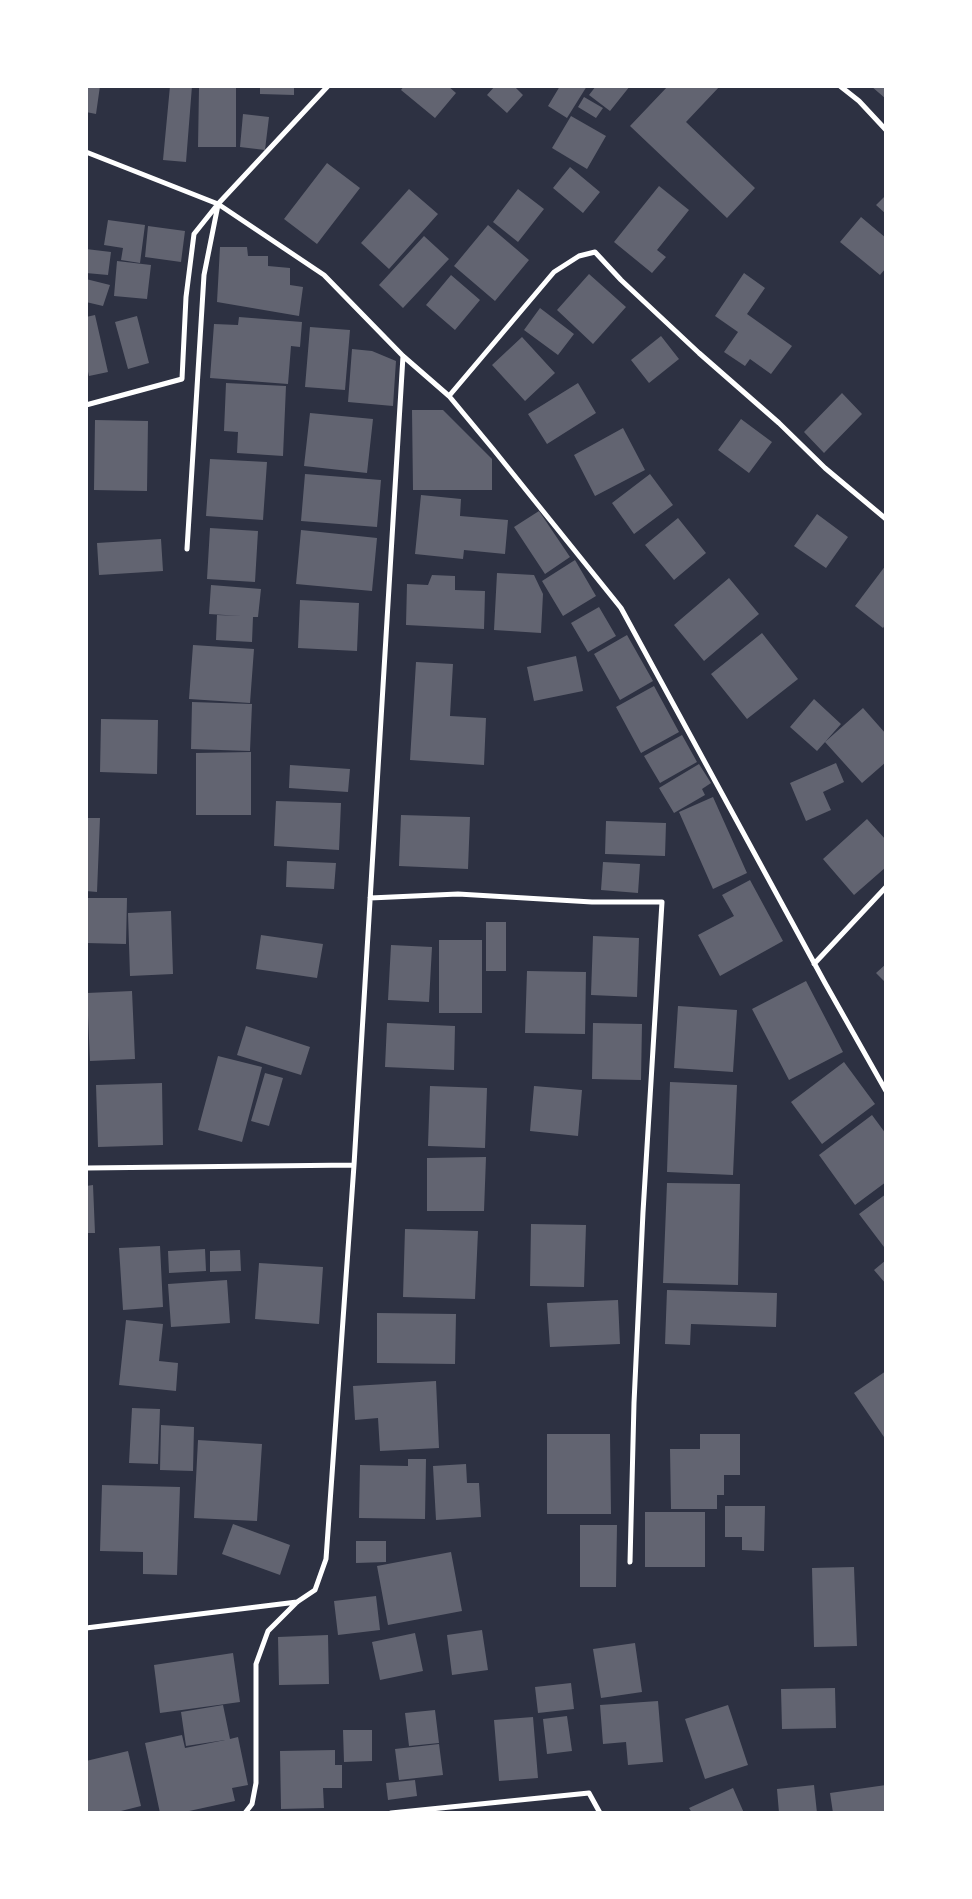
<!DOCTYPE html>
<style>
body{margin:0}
#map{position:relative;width:972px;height:1899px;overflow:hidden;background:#2d3142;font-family:Ubuntu,sans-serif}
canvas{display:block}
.frame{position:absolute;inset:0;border:88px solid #fff;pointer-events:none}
</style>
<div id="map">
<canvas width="972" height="1899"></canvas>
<div class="frame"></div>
</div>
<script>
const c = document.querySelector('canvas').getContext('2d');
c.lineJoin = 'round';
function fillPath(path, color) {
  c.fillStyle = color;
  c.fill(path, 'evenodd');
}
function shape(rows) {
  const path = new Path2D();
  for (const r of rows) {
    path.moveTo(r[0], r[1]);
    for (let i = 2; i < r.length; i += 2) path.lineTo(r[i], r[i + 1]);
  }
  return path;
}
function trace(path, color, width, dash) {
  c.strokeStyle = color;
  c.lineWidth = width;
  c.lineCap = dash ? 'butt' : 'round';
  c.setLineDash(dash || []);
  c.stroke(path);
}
fillPath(shape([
 [86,86,100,86,96,114,86,112],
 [170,86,192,86,186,162,163,160],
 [260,86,294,86,294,95,260,94],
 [404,86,448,86,456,93,435,118,401,90],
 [495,86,514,86,523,95,507,113,487,95],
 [560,86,587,86,567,118,548,106],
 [596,86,630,86,610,111,589,95],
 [668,86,720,86,686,122,755,188,727,218,630,126],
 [871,86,886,86,886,99],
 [199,88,236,88,236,147,198,147],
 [584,97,603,108,596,118,578,107],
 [243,114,269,117,265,150,240,147],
 [571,116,606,136,587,169,552,148],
 [327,163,360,188,317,244,284,219],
 [570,167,600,192,583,213,553,188],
 [659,186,689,210,657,250,666,257,652,273,614,242],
 [409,189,438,214,389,269,361,243],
 [518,189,544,209,518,242,493,222],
 [886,195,886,214,876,205],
 [861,217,886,238,886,268,880,275,840,242],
 [108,220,145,225,140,263,121,260,123,248,104,245],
 [488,225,529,260,495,301,454,266],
 [148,226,185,231,181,262,145,257],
 [424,236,449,259,403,308,379,285],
 [220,247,247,247,248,256,268,256,268,266,290,268,290,285,303,287,299,316,217,302],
 [86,249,111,252,108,275,86,273],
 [117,261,151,265,147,299,114,296],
 [744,273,765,288,747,314,792,346,771,374,750,359,745,366,724,352,738,332,715,316],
 [589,274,626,307,593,344,557,310],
 [451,275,480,300,455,330,426,305],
 [86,279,110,285,103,306,86,302],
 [540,308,574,334,558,355,524,330],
 [95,315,108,372,89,376,86,363,86,317],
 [137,316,149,363,128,369,115,322],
 [239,317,302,322,300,347,291,346,288,384,210,378,214,324,238,325],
 [310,327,350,330,345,390,305,387],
 [661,336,679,359,649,383,631,360],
 [522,337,555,373,525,401,492,365],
 [352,349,372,351,396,361,393,406,348,402],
 [226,383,286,386,283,456,237,453,238,432,224,431],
 [578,383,596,413,547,444,528,414],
 [842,393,862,414,824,453,804,432],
 [412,410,443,410,492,459,492,490,413,490],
 [310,413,373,419,367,473,304,466],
 [741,419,772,442,749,473,718,450],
 [95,420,148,421,147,491,94,490],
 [623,428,645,470,595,496,574,455],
 [210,459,267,462,263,520,206,516],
 [305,474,381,480,377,527,301,521],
 [650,474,673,505,634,534,612,503],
 [421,495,461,499,460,516,508,520,505,554,464,550,463,559,415,554],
 [539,511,570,557,545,574,514,527],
 [817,514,848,537,826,568,794,546],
 [678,518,706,553,674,580,645,545],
 [210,528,258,531,255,582,207,579],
 [301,530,377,538,372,591,296,584],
 [161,539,163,571,99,575,97,543],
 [575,560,596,596,563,616,542,581],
 [886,565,886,624,883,628,855,606],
 [497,573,534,575,543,594,541,633,494,630],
 [432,575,455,576,455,590,485,591,484,629,406,625,407,584,428,585],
 [729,578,759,614,704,661,674,625],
 [211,585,261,589,258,617,253,617,252,642,216,640,217,615,241,616,209,614],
 [300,600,359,603,357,651,298,648],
 [599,607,616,636,588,652,571,623],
 [762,633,798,679,747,719,711,674],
 [627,635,653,681,620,700,594,654],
 [193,645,254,649,250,703,189,699],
 [576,656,583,691,534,701,527,667],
 [416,662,453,664,450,716,486,718,484,765,410,760],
 [654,686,679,732,641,753,616,707],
 [814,699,841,724,817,751,790,727],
 [192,702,252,704,250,751,191,749],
 [863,708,886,734,886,762,862,783,825,742],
 [101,719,158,720,157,774,100,772],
 [682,735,697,762,660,783,644,756],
 [251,752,251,815,196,815,196,753],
 [836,763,844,782,823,792,831,810,806,821,790,783],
 [699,764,711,783,702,789,705,795,674,813,659,788],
 [290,765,350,769,348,792,289,788],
 [713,797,747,873,713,889,679,812],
 [276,801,341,803,339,850,274,846],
 [401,815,470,817,468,869,399,866],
 [86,818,100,818,97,892,86,891],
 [867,819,886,840,886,867,854,895,823,859],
 [606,821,666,823,665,856,605,854],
 [287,861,336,863,334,889,286,887],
 [603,862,640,864,638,893,601,890],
 [750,880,783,941,720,976,698,935,734,916,722,895],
 [86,898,127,898,126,944,86,943],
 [171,911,173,974,130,976,128,913],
 [486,922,506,922,506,971,486,971],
 [261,935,323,944,317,978,256,969],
 [593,936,639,938,637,997,591,995],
 [439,940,482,940,482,1013,439,1013],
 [391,945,432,947,429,1002,388,1000],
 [886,964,886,983,876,973],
 [527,971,586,972,585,1034,525,1033],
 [806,981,843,1052,789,1080,752,1009],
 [132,991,135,1059,90,1061,87,993],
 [678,1006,737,1010,733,1072,674,1068],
 [387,1023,455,1026,454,1070,385,1067],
 [593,1023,642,1024,641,1080,592,1079],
 [246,1026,310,1047,301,1075,237,1055],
 [218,1056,262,1067,242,1142,198,1130],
 [844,1062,875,1104,822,1144,791,1102],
 [265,1073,283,1078,269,1126,251,1121],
 [670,1082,737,1085,733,1175,667,1172],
 [162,1083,163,1145,98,1147,96,1085],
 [430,1086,487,1088,485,1148,428,1146],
 [534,1086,582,1090,578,1136,530,1131],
 [872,1115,886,1134,886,1182,855,1205,819,1155],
 [486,1157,484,1211,427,1211,427,1158],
 [667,1183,740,1184,738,1285,663,1283],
 [93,1185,95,1233,86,1233,86,1186],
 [886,1194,886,1245,884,1247,859,1214],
 [531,1224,586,1225,584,1287,530,1286],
 [405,1229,478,1231,475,1299,403,1297],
 [160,1246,163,1307,123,1310,119,1248],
 [205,1249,206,1271,169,1273,168,1251],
 [240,1250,241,1271,210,1272,210,1251],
 [886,1260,886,1284,874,1270],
 [259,1263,323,1267,319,1324,255,1319],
 [227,1280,230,1323,171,1327,168,1284],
 [667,1290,777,1293,776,1327,691,1324,690,1345,665,1344],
 [618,1300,620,1344,550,1347,547,1303],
 [377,1313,456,1314,455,1364,377,1363],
 [126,1320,163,1324,159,1361,178,1363,176,1391,119,1385],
 [886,1371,886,1440,854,1393],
 [436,1381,439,1448,380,1451,378,1418,355,1420,353,1386],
 [132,1408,160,1409,158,1464,129,1463],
 [161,1425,194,1427,193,1471,160,1470],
 [547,1434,610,1434,611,1514,547,1514],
 [700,1434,740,1434,740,1475,724,1475,724,1495,717,1495,717,1509,671,1509,670,1449,700,1449],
 [198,1440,262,1444,257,1521,194,1518],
 [408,1459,426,1459,425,1519,359,1518,360,1465,408,1466],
 [466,1464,467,1483,479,1483,481,1517,436,1520,433,1466],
 [102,1485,180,1487,177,1575,143,1574,143,1552,100,1551],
 [725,1506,765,1506,764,1551,742,1550,742,1537,725,1537],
 [645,1512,705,1512,705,1567,645,1567],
 [233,1524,290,1545,280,1575,222,1554],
 [580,1525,617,1525,616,1587,580,1587],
 [356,1541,386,1541,386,1562,356,1563],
 [451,1552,462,1611,388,1625,377,1566],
 [854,1567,857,1646,814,1647,812,1568],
 [376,1596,380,1630,338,1635,334,1601],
 [482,1630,488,1670,452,1675,447,1635],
 [415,1633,423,1671,380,1680,372,1642],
 [328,1635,329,1684,279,1685,278,1637],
 [635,1643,642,1692,601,1698,593,1649],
 [233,1653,240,1702,160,1713,154,1665],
 [571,1683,574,1709,538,1713,535,1687],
 [835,1688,836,1728,782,1729,781,1689],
 [658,1701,663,1762,628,1765,626,1742,603,1744,600,1705],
 [223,1705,230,1739,238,1737,248,1785,232,1788,235,1801,180,1813,160,1813,145,1743,182,1735,185,1748,225,1740,186,1746,181,1712],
 [728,1705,748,1765,705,1779,685,1719],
 [435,1710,439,1743,409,1746,405,1713],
 [567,1716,572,1751,547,1754,543,1719],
 [533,1717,538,1778,499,1781,494,1720],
 [343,1730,372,1730,372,1761,344,1762],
 [439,1744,443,1775,399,1780,395,1749],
 [335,1750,335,1765,342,1765,342,1788,323,1788,324,1808,281,1809,280,1751],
 [128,1751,141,1806,113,1813,86,1813,86,1761],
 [415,1780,417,1796,388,1800,386,1783],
 [814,1785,817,1813,779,1813,777,1789],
 [886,1785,886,1813,833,1813,830,1793],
 [733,1788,744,1813,692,1813,689,1808]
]), '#626471');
trace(shape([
 [840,86,859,101,886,130],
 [86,152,218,204,324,275,403,356,449,396,493,449,621,608,825,983,886,1091],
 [449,396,554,272,579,256,595,252,621,280,699,353,779,423,825,468,886,519],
 [86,405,182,379,186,297,194,234,218,204,328,86],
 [187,549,204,275,218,205],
 [370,898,458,894,592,902,662,902,643,1212,634,1403,630,1562],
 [814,964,886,887],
 [86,1168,354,1165],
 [86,1628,297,1602],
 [245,1813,252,1804,256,1783,256,1664,268,1631,297,1602,315,1590,326,1559,354,1165,403,356],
 [391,1813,589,1793,600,1813]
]), '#fff', 5);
</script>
